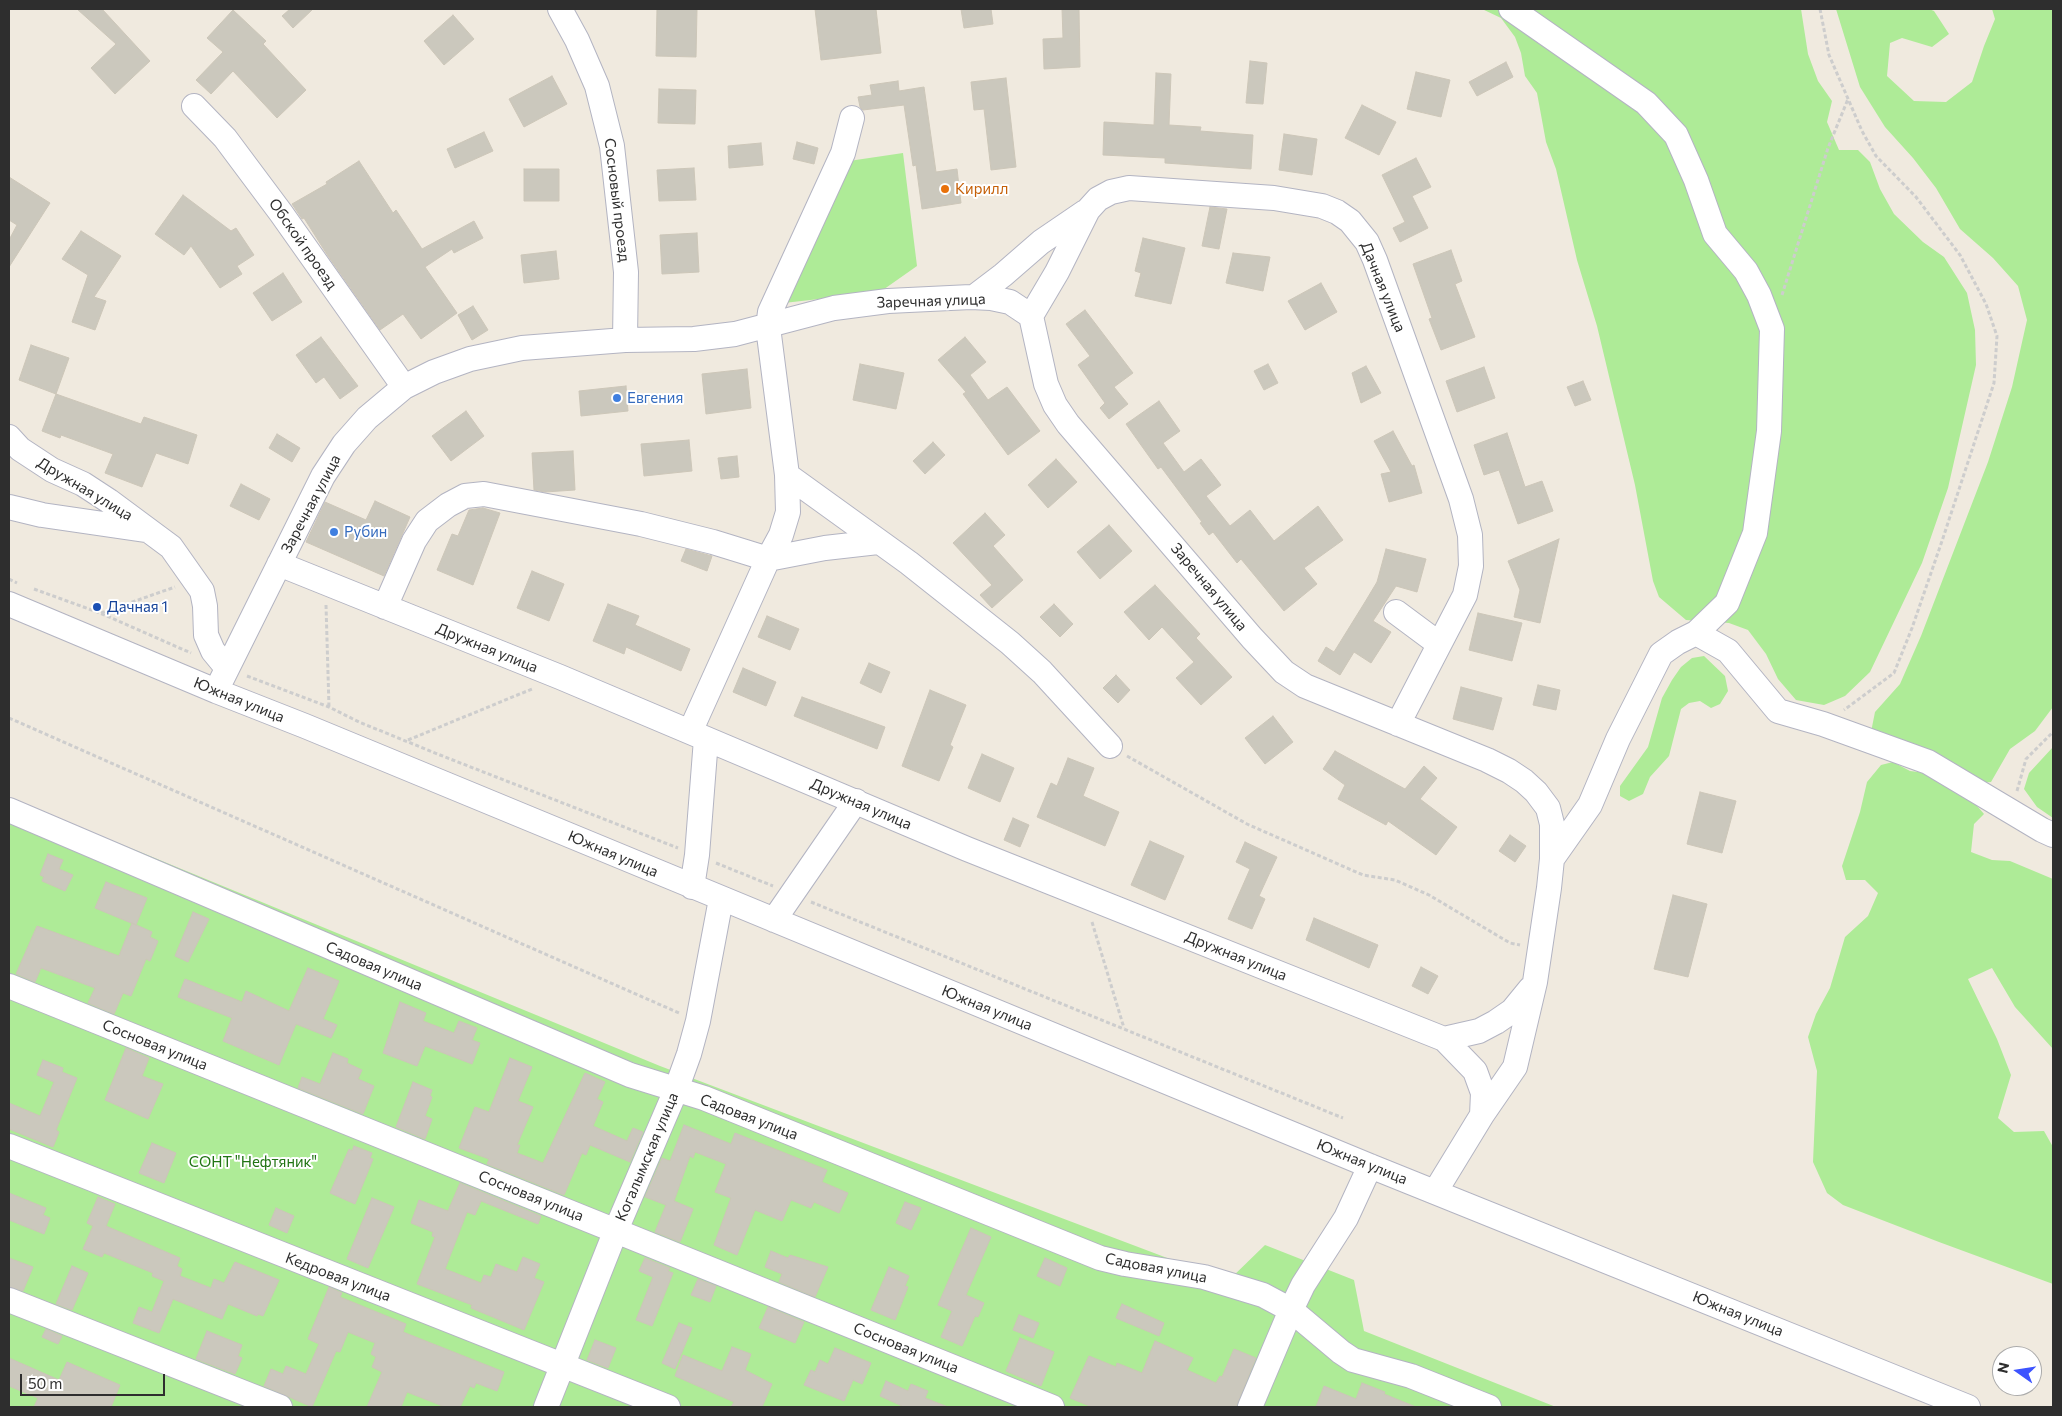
<!DOCTYPE html>
<meta charset="utf-8">
<style>
body{margin:0}
#map{position:relative;width:2062px;height:1416px;overflow:hidden;background:#f0eadf;font-family:Commissioner,sans-serif}
canvas{display:block}
.frame{position:absolute;inset:0;border:10px solid #2e2e2e;pointer-events:none}
.north{position:absolute;left:1992px;top:1346px;width:50px;height:50px;box-sizing:border-box;background:#fff;border:1px solid #ababab;border-radius:50%;rotate:283deg;font-size:14px;font-weight:700;line-height:20px;text-align:center;color:#2e2e2e}
.north::after{content:'';display:block;margin:auto;width:18px;height:22px;background:#3d54ff;clip-path:polygon(50% 0,100% 100%,50% 72%,0 100%)}
.scale{position:absolute;left:20px;top:1374px;width:145px;height:22px;box-sizing:border-box;border:2px solid #2e2e2e;border-top:0;padding-left:6px;font-size:15px;line-height:18px;white-space:nowrap;color:#2e2e2e;-webkit-text-stroke:4px #fff;paint-order:stroke}
</style>
<div id="map">
<canvas width="2062" height="1416"></canvas>
<div class="frame"></div>
<div class="north">N</div>
<div class="scale">50 m</div>
</div>
<script>
const c = document.querySelector('canvas').getContext('2d');
c.lineJoin = 'round';
function fillPath(path, color) {
  c.fillStyle = color;
  c.fill(path, 'evenodd');
}
function shape(rows) {
  const path = new Path2D();
  for (const r of rows) {
    path.moveTo(r[0], r[1]);
    for (let i = 2; i < r.length; i += 2) path.lineTo(r[i], r[i + 1]);
  }
  return path;
}
function trace(path, color, width, dash) {
  c.strokeStyle = color;
  c.lineWidth = width;
  c.lineCap = dash ? 'butt' : 'round';
  c.setLineDash(dash || []);
  c.stroke(path);
}
function write(font, color, halo, rows, align = 'center') {
  c.font = font + ' Commissioner,sans-serif';
  c.lineWidth = 4;
  c.setLineDash([]);
  c.textBaseline = 'middle';
  c.strokeStyle = halo;
  c.fillStyle = color;
  for (const [text, x, y, turn = 0] of rows) {
    c.save();
    c.translate(x, y);
    c.rotate((+turn || 0) * Math.PI / 180);
    c.textAlign = isNaN(turn) ? turn : align;
    if (halo) c.strokeText(text, 0, 0);
    c.fillText(text, 0, 0);
    c.restore();
  }
}
fillPath(shape([
 [1482,9,1801,9,1808,54,1818,81,1832,101,1827,122,1839,150,1858,150,1870,162,1880,189,1894,214,1923,242,1944,257,1967,293,1975,330,1976,365,1948,488,1922,563,1870,672,1845,696,1824,705,1796,700,1778,679,1766,654,1748,630,1729,623,1686,620,1659,597,1653,581,1635,485,1597,326,1577,260,1556,169,1546,142,1537,93,1525,76,1521,53,1515,37,1501,18],
 [1836,9,1929,9,1934,11,1949,34,1932,47,1902,38,1890,43,1887,76,1914,101,1946,102,1972,82,1984,46,1995,19,1992,9,2053,9,2053,707,2035,731,2010,749,1991,782,1979,783,1871,732,1875,712,1900,684,1921,636,1988,462,2012,387,2027,320,2018,286,1993,258,1960,229,1936,188,1913,158,1885,127,1860,87],
 [903,153,917,266,880,292,784,303,849,161],
 [1704,656,1725,676,1728,691,1720,704,1711,708,1700,701,1689,703,1681,709,1669,756,1650,777,1643,794,1629,801,1620,796,1620,786,1648,747,1662,698,1672,680,1681,667,1692,658],
 [2053,747,2053,818,2037,807,2024,789,2029,773],
 [1893,762,1910,771,1927,773,1972,800,1984,814,1974,824,1971,852,1992,860,2010,861,2053,879,2053,1049,2015,1007,1992,968,1968,979,1997,1039,2011,1075,1998,1118,2014,1132,2044,1131,2053,1147,2053,1284,1939,1242,1843,1205,1827,1193,1813,1162,1817,1071,1808,1037,1816,1014,1830,988,1845,937,1868,916,1878,893,1865,880,1846,880,1842,866,1860,812,1867,782,1881,765],
 [9,798,660,1066,1228,1281,1265,1245,1354,1280,1364,1331,1556,1407,9,1407]
]), '#aeeb97');
const building = shape([
 [77,9,102,9,150,61,115,94,91,68,116,44,77,9],
 [290,9,313,9,293,28,282,16,290,9],
 [657,9,697,9,696,57,656,56,657,9],
 [815,9,876,9,881,53,821,60,815,9],
 [961,9,991,9,993,24,964,28,961,9],
 [1062,9,1079,9,1080,67,1044,69,1043,39,1063,38,1062,9],
 [233,10,266,41,263,44,306,90,277,118,233,71,211,94,196,80,223,52,207,38,233,10],
 [453,15,474,39,444,65,424,41,453,15],
 [1250,61,1267,63,1263,104,1246,103,1250,61],
 [1506,62,1513,77,1477,96,1469,82,1506,62],
 [1416,72,1450,80,1441,117,1407,109,1416,72],
 [1156,73,1171,74,1169,125,1201,127,1200,131,1253,135,1251,169,1165,163,1165,158,1103,155,1104,122,1154,125,1156,73],
 [552,76,567,104,524,127,509,99,552,76],
 [1006,78,1016,167,991,170,984,109,974,110,971,82,1006,78],
 [898,81,899,91,924,87,936,172,957,169,961,203,922,209,916,165,913,166,904,105,863,110,860,107,858,97,872,95,870,85,898,81],
 [659,89,696,90,695,124,658,123,659,89],
 [1362,105,1396,122,1379,155,1345,138,1362,105],
 [484,132,493,151,455,168,447,149,484,132],
 [1284,134,1317,139,1312,175,1279,170,1284,134],
 [797,142,818,148,814,164,793,159,797,142],
 [761,143,763,165,729,168,728,146,761,143],
 [1416,158,1431,187,1412,196,1428,228,1400,242,1393,228,1405,222,1382,175,1416,158],
 [359,161,393,213,396,210,422,249,474,221,483,238,454,253,452,249,425,267,457,313,421,339,403,314,380,330,328,256,304,218,302,219,292,204,327,184,326,182,359,161],
 [694,168,696,200,659,201,657,170,694,168],
 [524,169,559,169,559,201,524,201,524,169],
 [9,177,50,203,9,267,9,240,17,225,9,220,9,177],
 [183,195,231,231,236,228,254,255,237,266,242,274,220,288,191,246,184,255,155,234,183,195],
 [1210,207,1227,209,1219,249,1202,246,1210,207],
 [81,231,121,256,94,297,106,301,95,330,72,322,88,275,62,259,81,231],
 [697,233,699,272,662,274,660,235,697,233],
 [1143,238,1185,248,1171,304,1135,296,1141,273,1135,271,1143,238],
 [1451,250,1462,281,1455,284,1475,337,1441,350,1429,319,1432,318,1413,264,1451,250],
 [556,251,559,279,524,283,521,255,556,251],
 [1233,253,1270,257,1263,291,1226,283,1233,253],
 [283,273,302,302,272,321,253,293,283,273],
 [1321,283,1337,312,1305,330,1288,301,1321,283],
 [473,306,488,330,472,340,458,315,473,306],
 [1085,310,1133,373,1114,387,1128,404,1109,419,1100,408,1105,403,1078,365,1090,356,1066,324,1085,310],
 [321,337,358,386,340,399,324,377,316,383,296,355,321,337],
 [965,337,986,362,970,375,988,400,1007,387,1040,431,1008,455,963,394,966,392,938,360,965,337],
 [31,345,69,358,56,394,19,380,31,345],
 [860,364,904,373,896,409,853,400,860,364],
 [1268,364,1278,383,1264,390,1254,371,1268,364],
 [1366,366,1381,393,1361,403,1352,373,1366,366],
 [1484,367,1495,398,1457,412,1446,381,1484,367],
 [747,369,751,408,706,414,702,374,747,369],
 [1583,381,1591,400,1575,406,1567,387,1583,381],
 [626,386,628,411,581,416,579,391,626,386],
 [56,394,141,424,144,417,197,435,188,464,156,453,142,487,105,473,113,454,61,435,60,438,42,431,56,394],
 [1159,401,1180,431,1163,443,1184,472,1201,459,1221,485,1206,496,1230,526,1250,510,1274,541,1318,506,1343,540,1304,568,1317,584,1284,611,1241,559,1237,563,1213,532,1209,535,1200,523,1202,522,1161,467,1158,469,1126,424,1159,401],
 [466,411,484,436,451,461,432,436,466,411],
 [1393,431,1412,466,1414,465,1422,493,1389,502,1381,474,1391,472,1374,441,1393,431],
 [1507,433,1525,487,1542,481,1553,511,1518,524,1499,470,1484,475,1474,445,1507,433],
 [277,434,300,448,292,462,269,448,277,434],
 [689,440,692,471,644,476,641,444,689,440],
 [933,442,945,455,925,474,913,461,933,442],
 [573,451,575,490,545,492,534,490,532,453,573,451],
 [737,456,739,477,721,479,718,458,737,456],
 [1056,459,1077,482,1048,508,1028,485,1056,459],
 [241,484,270,499,259,520,230,506,241,484],
 [375,501,410,517,384,576,306,542,325,502,366,520,375,501],
 [483,508,500,513,473,585,437,570,452,534,458,536,469,510,483,508],
 [985,513,1005,535,993,546,1023,580,992,608,980,595,992,585,953,543,985,513],
 [1109,525,1132,551,1100,579,1077,552,1109,525],
 [1559,539,1540,623,1514,617,1520,590,1508,561,1559,539],
 [686,549,712,556,707,571,681,561,686,549],
 [1386,549,1426,559,1417,592,1396,586,1373,621,1391,632,1371,663,1354,652,1340,675,1318,661,1326,647,1334,652,1365,602,1377,582,1386,549],
 [532,571,564,584,549,621,517,608,532,571],
 [1155,585,1200,634,1196,638,1232,677,1201,705,1176,678,1194,662,1162,627,1149,640,1124,612,1155,585],
 [608,604,639,616,635,625,690,649,681,671,626,647,624,654,593,641,608,604],
 [1054,604,1073,624,1060,637,1040,617,1054,604],
 [1478,613,1522,623,1512,661,1469,650,1478,613],
 [767,616,799,629,790,650,758,637,767,616],
 [869,663,890,672,881,693,860,683,869,663],
 [743,668,776,682,766,706,733,692,743,668],
 [1116,675,1130,690,1118,703,1103,688,1116,675],
 [1538,685,1560,690,1556,710,1533,705,1538,685],
 [1461,687,1502,698,1493,730,1453,719,1461,687],
 [930,690,966,705,950,745,953,747,939,781,902,766,930,690],
 [802,697,885,727,877,749,794,716,802,697],
 [1273,716,1293,742,1265,764,1245,738,1273,716],
 [1335,751,1405,789,1424,766,1437,778,1420,799,1457,827,1436,855,1388,821,1386,825,1338,799,1345,785,1323,769,1335,751],
 [982,754,1014,768,1000,802,968,788,982,754],
 [1068,758,1094,768,1083,796,1119,812,1105,846,1037,817,1051,783,1057,786,1068,758],
 [1700,792,1736,801,1722,853,1687,844,1700,792],
 [1013,818,1029,825,1020,847,1004,840,1013,818],
 [1510,835,1526,846,1515,862,1499,851,1510,835],
 [1150,841,1184,856,1165,900,1131,885,1150,841],
 [1245,842,1277,857,1259,896,1265,899,1252,929,1228,919,1250,869,1236,862,1245,842],
 [48,854,63,860,59,869,73,875,65,891,42,881,44,877,40,875,48,854],
 [106,882,147,898,136,925,95,908,106,882],
 [1673,895,1707,904,1688,977,1654,969,1673,895],
 [193,912,209,919,188,962,175,956,193,912],
 [1314,918,1378,945,1369,968,1306,940,1314,918],
 [132,923,152,932,150,937,158,941,150,961,146,959,131,996,123,993,114,1014,88,1003,95,988,41,968,35,982,16,974,37,926,119,956,132,923],
 [1421,967,1438,976,1428,994,1412,986,1421,967],
 [308,968,339,981,323,1019,337,1025,331,1038,296,1024,279,1065,223,1041,232,1018,178,997,185,979,242,1002,246,991,289,1011,308,968],
 [400,1002,426,1013,423,1021,454,1033,459,1021,477,1028,472,1040,480,1043,472,1064,425,1046,417,1066,383,1053,400,1002],
 [126,1048,149,1058,142,1076,163,1084,148,1119,105,1100,126,1048],
 [333,1053,348,1059,347,1063,362,1070,358,1079,374,1086,363,1114,298,1088,302,1077,320,1084,333,1053],
 [510,1058,532,1067,518,1101,533,1107,517,1145,520,1145,517,1153,543,1163,585,1073,605,1082,597,1099,603,1102,593,1126,627,1141,633,1128,643,1132,630,1162,590,1145,586,1155,582,1153,564,1195,487,1164,489,1159,459,1148,475,1107,489,1112,510,1058],
 [43,1060,63,1068,62,1072,77,1078,56,1130,59,1132,53,1147,9,1129,9,1103,40,1116,54,1082,37,1075,43,1060],
 [413,1082,432,1090,430,1096,432,1097,425,1116,432,1119,425,1139,396,1127,413,1082],
 [684,1125,731,1144,735,1133,827,1170,822,1182,848,1193,839,1213,814,1202,811,1208,791,1200,782,1221,755,1210,737,1255,714,1245,731,1198,715,1192,726,1164,695,1152,693,1158,690,1156,674,1201,693,1209,680,1242,655,1232,666,1205,645,1197,662,1158,670,1161,684,1125],
 [152,1143,176,1153,164,1183,139,1173,152,1143],
 [354,1146,372,1153,370,1158,373,1159,355,1204,330,1193,349,1149,352,1151,354,1146],
 [460,1183,541,1216,538,1224,481,1201,475,1215,467,1212,445,1269,481,1283,484,1275,491,1277,496,1264,517,1272,523,1257,540,1264,534,1278,544,1282,524,1330,471,1308,472,1305,417,1284,435,1237,432,1236,433,1232,411,1223,419,1200,448,1211,460,1183],
 [9,1193,46,1208,43,1215,50,1218,44,1234,9,1220,9,1193],
 [98,1197,115,1204,106,1226,180,1258,177,1266,182,1269,180,1276,211,1288,214,1279,224,1283,235,1262,279,1280,263,1316,258,1314,257,1316,228,1304,222,1319,173,1299,159,1333,133,1323,139,1307,152,1312,164,1281,152,1276,153,1273,104,1253,102,1257,83,1249,93,1226,87,1223,98,1197],
 [372,1198,394,1207,368,1268,347,1259,372,1198],
 [905,1202,921,1208,911,1230,896,1223,905,1202],
 [276,1208,294,1216,287,1233,269,1225,276,1208],
 [971,1228,991,1237,966,1295,984,1303,978,1317,975,1316,962,1346,941,1337,952,1311,938,1305,971,1228],
 [771,1251,788,1258,790,1255,828,1267,815,1297,779,1282,782,1274,765,1267,771,1251],
 [9,1258,33,1267,23,1291,9,1287,9,1258],
 [645,1258,670,1268,668,1271,673,1273,652,1326,636,1320,653,1277,639,1271,645,1258],
 [1045,1258,1067,1268,1060,1286,1037,1276,1045,1258],
 [72,1266,88,1273,72,1310,56,1304,72,1266],
 [889,1267,909,1276,905,1286,908,1287,895,1320,871,1310,889,1267],
 [698,1279,716,1286,710,1302,691,1295,698,1279],
 [329,1287,342,1293,340,1297,406,1324,403,1332,504,1372,497,1391,476,1383,474,1388,470,1386,460,1407,445,1407,407,1392,401,1407,367,1407,382,1372,372,1367,376,1357,371,1354,375,1343,348,1332,340,1352,336,1351,312,1407,264,1386,271,1369,283,1374,286,1366,306,1374,319,1344,308,1339,329,1287],
 [1122,1304,1164,1323,1159,1336,1116,1318,1122,1304],
 [768,1307,804,1322,795,1343,759,1328,768,1307],
 [1019,1315,1039,1323,1033,1338,1013,1330,1019,1315],
 [679,1323,692,1328,675,1369,662,1363,679,1323],
 [46,1329,62,1336,58,1344,42,1337,46,1329],
 [207,1331,242,1345,238,1356,242,1358,235,1374,196,1359,207,1331],
 [1020,1338,1054,1352,1041,1386,1006,1371,1020,1338],
 [595,1340,616,1348,608,1368,587,1360,595,1340],
 [1155,1341,1193,1358,1187,1370,1216,1383,1220,1376,1222,1377,1234,1349,1256,1358,1236,1407,1092,1407,1070,1398,1089,1356,1116,1367,1117,1363,1142,1373,1155,1341],
 [732,1347,751,1354,745,1370,772,1384,762,1407,731,1407,734,1402,675,1376,683,1355,722,1371,732,1347],
 [835,1348,871,1363,862,1384,853,1380,844,1401,804,1385,811,1370,815,1372,820,1360,828,1364,835,1348],
 [9,1358,59,1380,67,1362,120,1385,111,1407,34,1407,38,1398,9,1386,9,1358],
 [886,1381,908,1391,911,1384,928,1391,925,1398,948,1407,901,1407,902,1406,880,1396,886,1381],
 [1362,1383,1385,1392,1384,1394,1416,1407,1316,1407,1324,1386,1356,1399,1362,1383]
]);
fillPath(building, '#cbc8bd');
trace(building, '#ccc6b8', 1);
const minor = shape([
 [560,9,577,40,597,86,612,146,626,272,625,340],
 [1511,9,1646,103,1676,135,1696,180,1715,234,1746,271,1759,295,1772,329,1769,431,1755,533,1727,603,1696,633,1678,642,1661,654,1618,739,1590,805,1552,859],
 [194,106,225,138,281,213,404,387],
 [974,297,1003,275,1041,242,1085,212],
 [1031,316,1057,272,1088,210,1098,199,1111,192,1129,188,1274,198,1322,206,1337,212,1350,221,1367,242,1375,260,1461,499,1470,535,1471,566,1465,595,1398,724],
 [9,437,20,449,52,470,83,484,109,501,171,547,202,591,205,606,206,635,213,651,227,668],
 [787,475,909,563,1010,643,1042,672,1110,746],
 [9,507,42,515,145,530],
 [279,564,560,677,967,849,1444,1039,1475,1071,1483,1093,1482,1115],
 [9,604,216,691,305,726,1370,1166,1968,1407],
 [385,607,414,541,427,521,448,505,465,496,484,494,641,524,713,542,768,559,825,548,878,542],
 [1396,612,1439,644],
 [1696,633,1728,651,1778,711,1823,724,1928,762,2042,830,2053,835],
 [216,691,323,476,344,444,367,418,404,387,434,372,470,359,522,348,625,340,694,339,735,334,834,308,888,301,971,297,991,298,1010,302,1031,316,1046,384,1055,405,1068,424,1252,638,1284,672,1305,686,1487,760,1509,771,1524,781,1536,792,1548,808,1552,824,1552,859,1549,888,1535,982,1515,1067,1482,1115,1435,1192],
 [690,732,768,559,781,535,788,512,787,475,768,327,770,312,843,153,852,118],
 [9,810,630,1075,704,1098,1100,1258,1125,1264,1204,1277,1263,1295,1291,1310,1341,1352,1353,1360,1411,1376,1489,1407],
 [692,887,697,855,706,739],
 [774,920,856,801],
 [9,986,1052,1407],
 [1444,1039,1479,1031,1496,1022,1512,1011,1530,989],
 [9,1146,668,1407],
 [9,1300,280,1407],
 [546,1407,616,1230,676,1090,689,1054,698,1021,721,899],
 [1250,1407,1291,1310,1303,1285,1346,1218,1370,1166]
]);
trace(minor, '#b3b4c2', 26);
trace(shape([
 [1820,9,1829,55,1862,131,1876,156,1916,197,1960,255,1986,304,1997,336,1994,383,1942,541,1912,628,1894,673,1844,710],
 [1782,295,1828,148,1848,99],
 [9,579,17,583],
 [34,589,100,613,191,653],
 [326,605,329,707],
 [101,613,175,587],
 [247,676,329,707,359,722,440,755,678,848],
 [9,718,679,1013],
 [408,740,532,689],
 [1127,756,1247,824,1363,875,1395,880,1429,895,1510,943,1520,945],
 [2017,791,2026,759,2053,732],
 [716,863,773,886],
 [811,902,1343,1118],
 [1092,922,1124,1028]
]), '#cdcdcd', 3, [4, 2.5]);
trace(minor, '#fff', 24);
for (const [x, y, r, color] of [
 [945,189,5,"#e8710a"],
 [617,398,5,"#3f7fe0"],
 [334,532,5,"#3f7fe0"],
 [97,607,5,"#1a4fb4"]
]) {
  const dot = new Path2D();
  dot.arc(x, y, r, 0, 2 * Math.PI);
  c.fillStyle = color;
  c.fill(dot);
  trace(dot, '#fff', 2);
}
write('15px', '#c56008', '#fff', [
 ["Кирилл",955,189]
], 'left');
write('15px', '#2e2e2e', '#fff', [
 ["Сосновый проезд",617,200,83],
 ["Обской проезд",303,244,55],
 ["Дачная улица",1383,287,68],
 ["Заречная улица",931,301,-2],
 ["Дружная улица",85,489,31],
 ["Заречная улица",311,504,-62],
 ["Заречная улица",1209,587,50],
 ["Дружная улица",487,648,22],
 ["Южная улица",239,700,22],
 ["Дружная улица",861,804,23],
 ["Южная улица",613,854,23],
 ["Дружная улица",1236,956,22],
 ["Садовая улица",374,966,23],
 ["Южная улица",987,1008,22],
 ["Сосновая улица",155,1045,22],
 ["Садовая улица",749,1117,21],
 ["Когалымская улица",647,1157,-67],
 ["Южная улица",1362,1162,22],
 ["Сосновая улица",531,1196,22],
 ["Садовая улица",1156,1268,11],
 ["Кедровая улица",338,1277,21],
 ["Южная улица",1738,1314,22],
 ["Сосновая улица",906,1348,22]
]);
write('15px', '#366cbe', '#fff', [
 ["Евгения",627,398],
 ["Рубин",344,532]
], 'left');
write('15px', '#164399', '#fff', [
 ["Дачная 1",107,607]
], 'left');
write('15px', '#217414', '#fff', [
 ["СОНТ \"Нефтяник\"",253,1162]
]);
</script>
